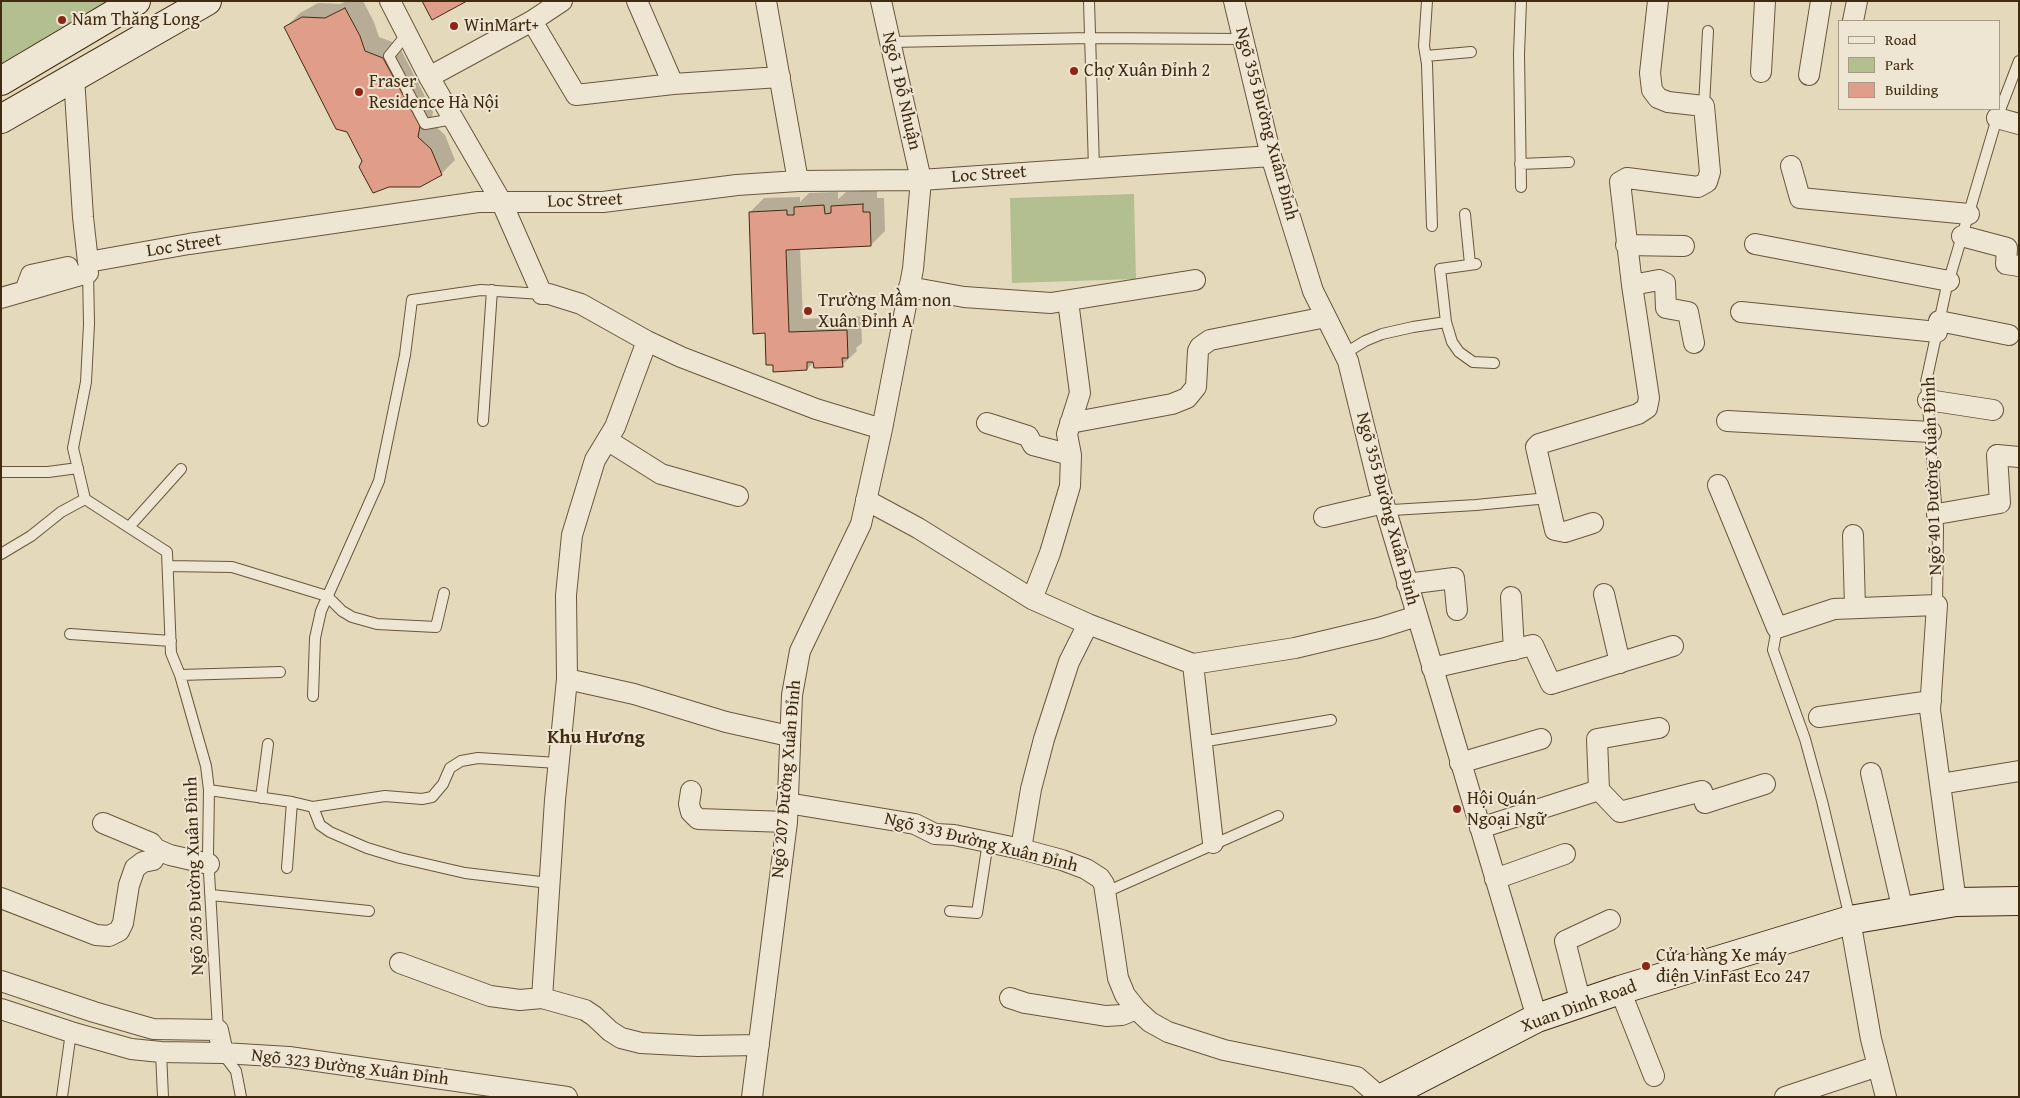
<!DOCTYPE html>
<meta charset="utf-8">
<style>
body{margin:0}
#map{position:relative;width:2020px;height:1098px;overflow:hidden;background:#e5d9bc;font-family:"Gentium Book Plus",serif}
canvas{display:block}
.frame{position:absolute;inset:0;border:2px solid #402b11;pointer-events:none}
.legend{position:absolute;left:1838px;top:20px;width:162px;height:90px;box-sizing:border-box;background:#eee6d3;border:1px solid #a89b85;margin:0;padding:6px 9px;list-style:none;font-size:15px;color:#402b11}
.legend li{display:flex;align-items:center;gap:10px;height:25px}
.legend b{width:25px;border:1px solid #a89b85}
</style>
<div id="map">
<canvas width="2020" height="1098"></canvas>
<div class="frame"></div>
<ul class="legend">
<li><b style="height:6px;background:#eee6d3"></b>Road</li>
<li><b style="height:14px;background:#b4bf91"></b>Park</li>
<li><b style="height:14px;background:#e09d8a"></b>Building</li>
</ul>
</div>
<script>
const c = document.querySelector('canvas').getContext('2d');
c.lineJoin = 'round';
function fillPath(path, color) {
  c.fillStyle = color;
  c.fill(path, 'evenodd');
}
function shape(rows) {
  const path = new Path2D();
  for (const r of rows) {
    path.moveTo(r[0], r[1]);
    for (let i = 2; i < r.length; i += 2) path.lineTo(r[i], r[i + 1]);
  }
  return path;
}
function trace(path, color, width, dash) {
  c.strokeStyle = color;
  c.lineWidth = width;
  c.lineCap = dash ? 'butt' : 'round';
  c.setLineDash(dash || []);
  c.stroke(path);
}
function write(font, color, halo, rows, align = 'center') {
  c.font = font + ' "Gentium Book Plus",serif';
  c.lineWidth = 4;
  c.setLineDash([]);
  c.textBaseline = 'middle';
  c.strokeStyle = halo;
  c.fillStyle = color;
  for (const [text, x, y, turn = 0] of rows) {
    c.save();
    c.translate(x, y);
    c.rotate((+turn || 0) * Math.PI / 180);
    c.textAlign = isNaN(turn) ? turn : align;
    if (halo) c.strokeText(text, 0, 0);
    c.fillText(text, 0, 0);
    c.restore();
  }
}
fillPath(shape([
 [1,1,113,1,1,66],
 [1134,194,1136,279,1012,283,1010,198]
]), '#b4bf91');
fillPath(shape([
 [347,1,363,1,374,22,379,37,398,44,433,112,431,122,445,135,455,160,441,174,363,160,348,131,286,27,300,13,318,3,340,4],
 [877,190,877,198,884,198,885,231,871,245,800,248,803,319,861,316,862,343,856,348,857,351,842,365,815,361,807,369,774,364,766,332,750,212,764,198,800,197,800,202,809,193,838,192,838,199,846,192]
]), '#0003');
const building = shape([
 [422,1,467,1,432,20,422,1],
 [345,8,360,36,365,51,383,58,420,126,418,137,431,149,442,175,420,187,389,187,373,193,359,167,362,161,347,132,336,129,284,27,302,17,325,18,345,8],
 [863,204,863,212,870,212,871,246,786,250,789,332,847,330,848,358,842,358,843,367,814,368,813,362,807,362,807,370,773,372,773,365,766,365,765,333,753,334,749,212,787,210,787,215,794,215,794,207,824,205,825,214,831,213,831,206,863,204]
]);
fillPath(building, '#e09d8a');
trace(building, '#402b11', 1);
const lane = shape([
 [1089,1,1094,168],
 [1427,1,1424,46,1427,64,1432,226],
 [1521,1,1519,54,1521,187],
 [407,34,389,56,425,124,453,119],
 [891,42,1090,38,1243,39],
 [1426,56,1471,52],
 [1704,106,1708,31],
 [1520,164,1569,162],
 [1465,214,1470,264],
 [88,271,89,324,86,382,73,448,85,499,167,552,171,653,180,675,206,766,209,790,208,855,218,1030],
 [1446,322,1440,269,1476,264],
 [1344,354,1365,341,1382,334,1413,327,1446,322,1452,342,1459,352,1473,362,1494,363],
 [483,421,492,290],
 [1,472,48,472,78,468],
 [1386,509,1392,510,1476,505,1548,498],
 [129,527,181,469],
 [1,554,31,536,61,512,85,499],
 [168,566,232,567,327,596,342,611,352,617,377,624,436,627,444,593],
 [1937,605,1938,528,1926,382,1946,290,1997,118,2019,61],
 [1777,628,1773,650,1805,739,1822,801,1850,918],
 [70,634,171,641],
 [180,675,280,672],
 [313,696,315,638,321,611,379,481,405,355,412,300,481,290,542,294],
 [1201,742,1331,720],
 [209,790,292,802,313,807,385,796,422,799,432,797,443,784,450,768,461,761,478,758,558,763],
 [261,798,268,744],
 [313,807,320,825,330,832,367,848,400,858,465,873,549,883],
 [287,868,292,802],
 [1106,892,1278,816],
 [211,895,369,911],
 [950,911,977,913,988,842],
 [161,1052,163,1097],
 [223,1054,236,1071,241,1097],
 [62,1097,71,1032]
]);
const street = shape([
 [390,1,429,77,502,203,542,294,549,294,581,304,647,341,681,357,816,409,882,429],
 [637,1,673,84],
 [766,1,798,181],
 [1234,1,1271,156,1313,291,1348,361,1379,487,1537,1018],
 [532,21,576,95,673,84,780,77],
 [1853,21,1857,1],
 [1761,72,1765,1],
 [1809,75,1821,1],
 [74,77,83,217,88,262,189,244,478,202,603,202,737,185,798,181,921,180,1271,156],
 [429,77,532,21,562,1],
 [1997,118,2019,124],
 [1791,166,1800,198,1969,214],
 [1962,236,2007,248,2006,264,2019,266],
 [1755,244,1949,281],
 [1626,245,1684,246],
 [1632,285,1659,280,1665,283,1666,308,1688,312,1694,343],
 [909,287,964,297,1051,303,1195,280],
 [25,291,31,275,68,267],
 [1,298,88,273],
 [1741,312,1937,332],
 [1939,321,2009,335],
 [1928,400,1993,410],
 [1727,421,1931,432],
 [987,423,1028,436,1033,445,1071,455],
 [1070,423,1172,404,1187,398,1196,387,1198,351,1200,347,1210,340,1326,317],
 [607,440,661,474,738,496],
 [1718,485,1777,628,1834,609,1937,605,1930,710,1956,902],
 [866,500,918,528,1032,599,1088,624,1193,664,1295,648,1379,628,1417,616],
 [1937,514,2000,503,1997,455,2019,457],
 [1324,517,1384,503],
 [1593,523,1565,532,1555,530,1536,447,1539,444,1638,414,1647,408,1649,398,1632,285,1620,182,1627,178,1698,187,1707,182,1710,172,1704,106,1668,102,1658,98,1652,90,1650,73,1658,1],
 [1853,535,1855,608],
 [1407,584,1454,578,1457,610],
 [1604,594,1620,663],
 [1511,597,1514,650],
 [1032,599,1050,553,1070,486,1071,455,1067,434,1080,393,1068,301],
 [1193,664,1213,843],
 [1432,668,1533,645,1551,684,1673,646],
 [567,679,634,694,726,722,789,736],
 [1819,717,1931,701],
 [1659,728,1597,739,1599,790,1620,812,1702,791,1705,803,1765,784],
 [1460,763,1541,739],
 [1871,773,1903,911],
 [1940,784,2019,771],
 [691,791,689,804,691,812,698,819,787,822],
 [787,803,915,824,935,834,954,835,1021,849,1062,860,1086,869,1100,878,1104,884,1118,978,1125,995,1136,1009,1150,1022,1168,1032,1224,1050,1357,1077,1380,1097],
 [1480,828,1599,790],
 [156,849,170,855,209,864],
 [1021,849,1031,789,1044,739,1069,662,1088,624],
 [1495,879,1565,854],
 [1,898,96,935,109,936,119,931,123,923,129,885,135,868,143,862,153,860,156,855,156,849,151,843,103,823],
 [1850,920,1871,1039,1886,1097],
 [400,963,490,996,520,1000,542,998,585,1010,594,1016,610,1031,621,1038,641,1043,698,1046,759,1045],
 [1,981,94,1012,153,1029,218,1030,223,1053,289,1057,567,1097],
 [1620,990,1654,1076],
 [542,998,555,800,567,679,566,595,572,535,595,460,615,427,647,341],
 [1010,998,1025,1003,1106,1016,1122,1015,1136,1009],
 [1581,1004,1565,941,1610,920],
 [1,1009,71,1032,131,1049,161,1052,223,1053],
 [752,1097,787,822,792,695,800,651,861,524,882,429,913,269,921,180,881,1],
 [1785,1097,1878,1066]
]);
const secondary = shape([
 [1,81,136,1],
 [1,119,207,1],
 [1384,1097,1537,1018,1620,990,1850,920,1956,902,2019,901]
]);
trace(lane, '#69563c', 12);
trace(street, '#69563c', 22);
trace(secondary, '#402b11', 30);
trace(lane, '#eee6d3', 10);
trace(street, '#eee6d3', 20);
trace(secondary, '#eee6d3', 28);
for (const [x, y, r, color] of [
 [62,20,5,"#8f2418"],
 [454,26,5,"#8f2418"],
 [1074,71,5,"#8f2418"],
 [359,92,5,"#8f2418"],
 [808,311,5,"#8f2418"],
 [1457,809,5,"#8f2418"],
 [1646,966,5,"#8f2418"]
]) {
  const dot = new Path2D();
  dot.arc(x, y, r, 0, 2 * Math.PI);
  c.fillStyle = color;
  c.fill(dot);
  trace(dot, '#eee6d3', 2);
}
write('18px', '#402b11', '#eee6d3', [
 ["Nam Thăng Long",72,20],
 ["WinMart+",464,26],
 ["Chợ Xuân Đỉnh 2",1084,71],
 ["Fraser",369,82],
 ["Residence Hà Nội",369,103],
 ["Trường Mầm non",818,301],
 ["Xuân Đỉnh A",818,322],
 ["Hội Quán",1467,799],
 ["Ngoại Ngữ",1467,820],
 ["Cửa hàng Xe máy",1656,956],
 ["điện VinFast Eco 247",1656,977]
], 'left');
write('18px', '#402b11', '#eee6d3', [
 ["Ngõ 1 Đỗ Nhuận",901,91,77],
 ["Ngõ 355 Đường Xuân Đỉnh",1266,124,75],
 ["Loc Street",989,175,-4],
 ["Loc Street",585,201,-2],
 ["Loc Street",184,246,-9],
 ["Ngõ 401 Đường Xuân Đỉnh",1933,476,-92],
 ["Ngõ 355 Đường Xuân Đỉnh",1387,509,75],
 ["Ngõ 207 Đường Xuân Đỉnh",787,779,-85],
 ["Ngõ 333 Đường Xuân Đỉnh",981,843,14],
 ["Ngõ 205 Đường Xuân Đỉnh",195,876,-92],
 ["Xuan Dinh Road",1579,1007,-20],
 ["Ngõ 323 Đường Xuân Đỉnh",350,1068,7]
]);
write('bold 19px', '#402b11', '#eee6d3', [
 ["Khu Hương",596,738]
]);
</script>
